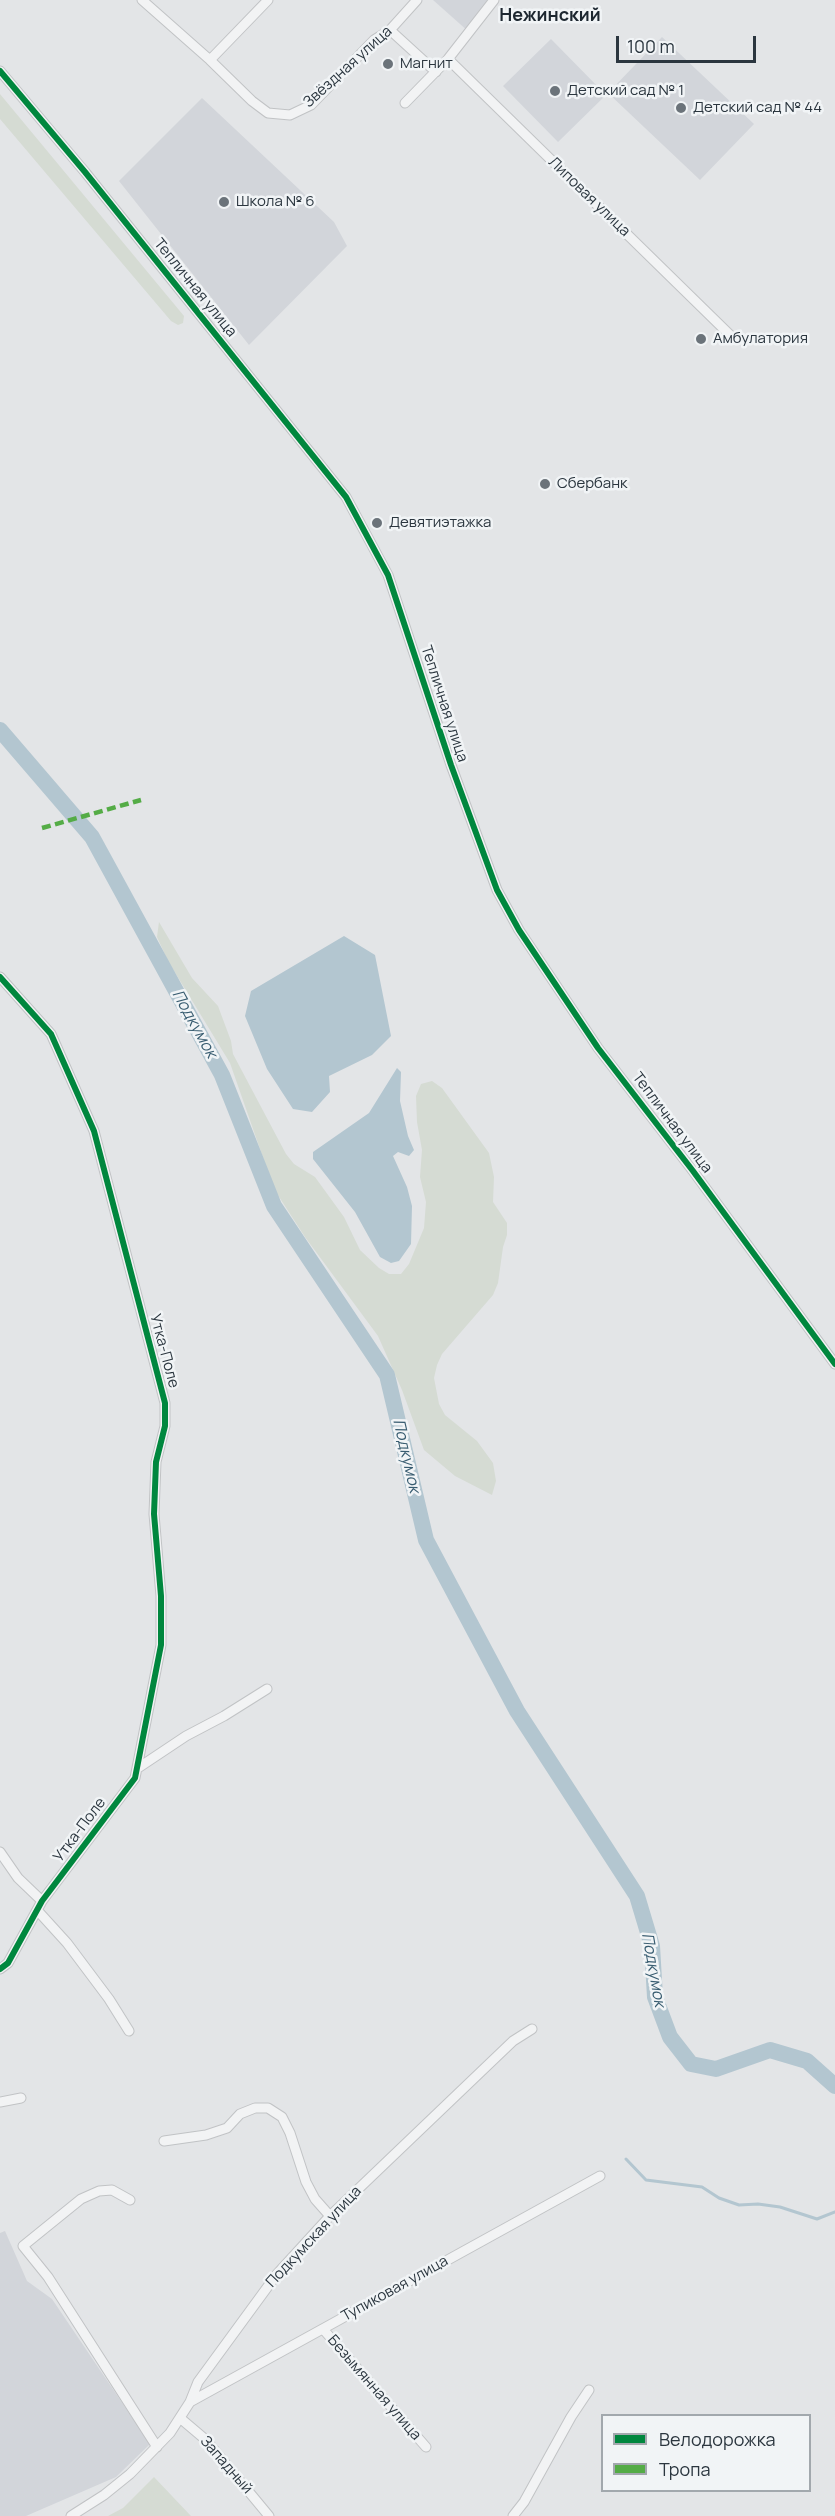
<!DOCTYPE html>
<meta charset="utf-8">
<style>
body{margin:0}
#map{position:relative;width:835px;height:2516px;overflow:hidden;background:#e3e5e7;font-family:Manrope,sans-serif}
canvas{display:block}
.legend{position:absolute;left:601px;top:2414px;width:210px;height:78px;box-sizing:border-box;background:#f1f4f6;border:2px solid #a2a8ad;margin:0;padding:8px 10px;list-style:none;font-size:18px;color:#2b363f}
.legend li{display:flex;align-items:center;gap:12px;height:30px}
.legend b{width:30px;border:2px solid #a2a8ad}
.scale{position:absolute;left:616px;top:36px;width:140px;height:27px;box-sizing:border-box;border:3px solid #2b363f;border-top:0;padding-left:8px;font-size:18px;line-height:21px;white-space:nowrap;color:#2b363f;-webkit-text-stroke:4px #f1f4f6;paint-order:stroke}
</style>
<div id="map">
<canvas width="835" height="2516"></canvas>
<ul class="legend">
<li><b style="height:8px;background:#00873e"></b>Велодорожка</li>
<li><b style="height:8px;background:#54ac46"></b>Тропа</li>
</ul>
<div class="scale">100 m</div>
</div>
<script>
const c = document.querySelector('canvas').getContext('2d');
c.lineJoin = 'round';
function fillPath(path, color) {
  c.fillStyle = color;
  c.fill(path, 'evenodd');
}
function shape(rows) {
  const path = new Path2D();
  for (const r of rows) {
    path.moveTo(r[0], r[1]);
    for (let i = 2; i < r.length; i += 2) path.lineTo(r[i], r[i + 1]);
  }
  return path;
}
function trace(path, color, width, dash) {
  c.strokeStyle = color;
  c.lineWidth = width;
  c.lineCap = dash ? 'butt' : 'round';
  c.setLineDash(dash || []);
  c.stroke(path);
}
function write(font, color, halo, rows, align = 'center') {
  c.font = font + ' Manrope,sans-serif';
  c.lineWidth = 5;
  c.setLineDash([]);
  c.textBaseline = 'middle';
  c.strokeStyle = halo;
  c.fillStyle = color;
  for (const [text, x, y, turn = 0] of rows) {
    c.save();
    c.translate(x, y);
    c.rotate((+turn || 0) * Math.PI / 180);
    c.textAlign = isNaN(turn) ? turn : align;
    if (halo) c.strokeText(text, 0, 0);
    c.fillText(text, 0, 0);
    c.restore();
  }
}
fillPath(shape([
 [433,0,494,0,469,32],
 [662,37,754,124,700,180,608,93],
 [551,39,606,95,558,142,503,86],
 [202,98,334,222,347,246,249,345,119,181],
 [5,2231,27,2281,52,2299,150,2444,116,2477,26,2516,0,2516,0,2233]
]), '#d2d5da');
fillPath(shape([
 [0,94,184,316,183,323,178,325,171,321,0,119],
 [159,922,192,978,218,1006,231,1041,233,1054,286,1154,294,1164,315,1177,344,1217,360,1250,379,1268,389,1274,401,1274,409,1264,424,1228,426,1202,420,1177,422,1150,417,1122,416,1096,421,1084,432,1081,442,1088,489,1153,494,1177,493,1202,507,1223,507,1235,503,1247,498,1283,493,1295,442,1354,437,1365,434,1378,439,1404,445,1415,477,1441,493,1463,496,1481,492,1495,455,1476,424,1450,402,1390,378,1336,305,1237,274,1189,230,1063,168,961,157,937],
 [154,2477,191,2516,108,2516,123,2508]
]), '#d5dbd3');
fillPath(shape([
 [344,936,375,955,391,1036,372,1055,329,1076,330,1092,312,1112,293,1109,267,1069,245,1016,251,991],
 [397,1068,401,1072,400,1101,408,1136,414,1150,409,1156,398,1152,393,1156,407,1187,412,1206,411,1244,399,1261,391,1263,380,1257,355,1212,313,1159,313,1152,369,1113]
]), '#b3c6d0');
trace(shape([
 [626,2159,646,2180,702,2187,719,2198,739,2205,758,2204,780,2207,817,2219,835,2212]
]), '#b3c6d0', 3);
trace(shape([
 [0,730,92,837,222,1075,274,1206,387,1375,426,1540,517,1711,637,1896,652,1946,655,1997,670,2037,691,2064,716,2069,770,2050,807,2061,835,2086]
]), '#b3c6d0', 16);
const minor = shape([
 [142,0,210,60,252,101,268,113,290,115,311,105,374,40,390,30,417,0],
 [390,30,436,72],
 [448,59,730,335],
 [210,60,268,0],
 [0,71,85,172,346,497,388,575,451,765,497,890,519,930,598,1048,693,1171,835,1364],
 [405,103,448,59,494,0],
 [0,977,51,1034,94,1131,165,1403,165,1426,156,1462,154,1514,161,1596,161,1645,135,1778,42,1901,8,1963,0,1969],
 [138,1768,186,1736,224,1716,267,1689],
 [0,1852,18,1878,42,1901],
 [37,1910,67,1943,109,1999,129,2031],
 [0,2102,21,2098],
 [164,2141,206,2135,227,2128,240,2114,255,2108,268,2108,282,2117,290,2133,306,2182,315,2199,330,2216],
 [130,2200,112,2190,99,2191,81,2199,23,2246,48,2277,157,2447],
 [323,2329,426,2447],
 [190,2402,600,2176],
 [180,2418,206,2440,269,2516],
 [71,2516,104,2495,130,2474,170,2433,190,2402,198,2382,277,2274,330,2216,513,2041,532,2029],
 [513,2516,524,2502,571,2417,589,2390]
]);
trace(minor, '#c1c3c5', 11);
trace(minor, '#f2f3f4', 9);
trace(shape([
 [42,828,141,800]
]), '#54ac46', 4.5, [9, 4.5]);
trace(shape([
 [0,71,85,172,346,497,388,575,451,765,497,890,519,930,598,1048,693,1171,835,1364],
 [0,977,51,1034,94,1131,165,1403,165,1426,156,1462,154,1514,161,1596,161,1645,135,1778,42,1901,8,1963,0,1969]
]), '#00873e', 6);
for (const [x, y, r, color] of [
 [388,64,6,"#6b737a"],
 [555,91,6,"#6b737a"],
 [681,108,6,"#6b737a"],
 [224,202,6,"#6b737a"],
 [701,339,6,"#6b737a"],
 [545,484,6,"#6b737a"],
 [377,523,6,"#6b737a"]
]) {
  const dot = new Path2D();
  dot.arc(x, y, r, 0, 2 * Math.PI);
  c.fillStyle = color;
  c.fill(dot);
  trace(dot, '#f1f4f6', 2);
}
write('15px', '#2b363f', '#f1f4f6', [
 ["Магнит",400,64],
 ["Детский сад № 1",567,91],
 ["Детский сад № 44",693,108],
 ["Школа № 6",236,202],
 ["Амбулатория",713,339],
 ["Сбербанк",557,484],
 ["Девятиэтажка",389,523]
], 'left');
write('15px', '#2b363f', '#f1f4f6', [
 ["Звёздная улица",348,67,-42],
 ["Липовая улица",589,197,44],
 ["Тепличная улица",195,288,51],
 ["Тепличная улица",444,704,72],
 ["Тепличная улица",672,1123,53],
 ["Утка-Поле",164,1351,75],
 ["Утка-Поле",80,1830,-53],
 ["Подкумская улица",314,2237,-47],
 ["Тупиковая улица",395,2289,-29],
 ["Безымянная улица",374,2388,49],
 ["Западный",226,2465,49]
]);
write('italic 16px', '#385c70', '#f1f4f6', [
 ["Подкумок",194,1024,61],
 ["Подкумок",406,1456,77],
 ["Подкумок",653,1970,80]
]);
write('bold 18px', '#1d2730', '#f1f4f6', [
 ["Нежинский",550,16]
]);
</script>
